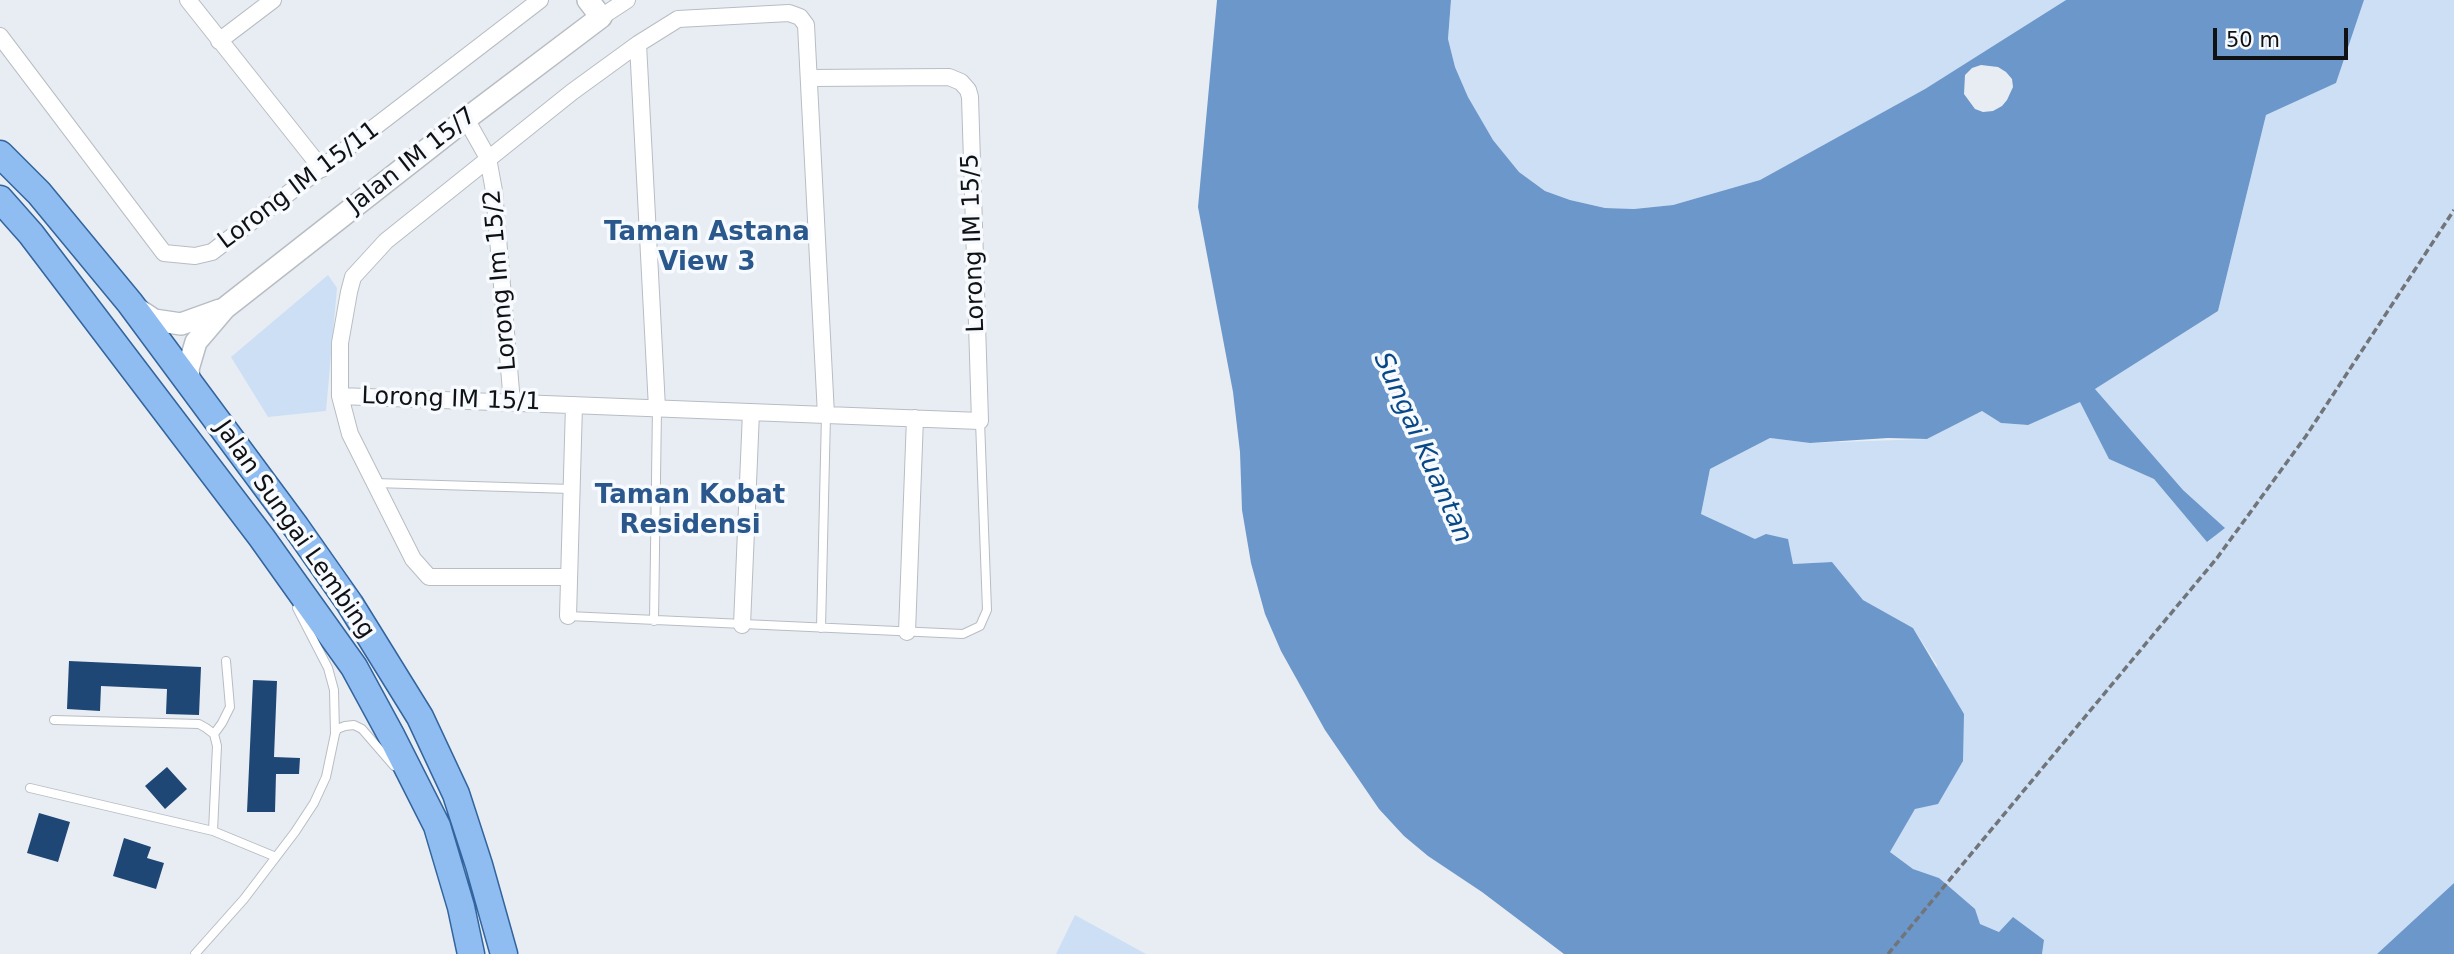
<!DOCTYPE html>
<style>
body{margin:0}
#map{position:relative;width:2454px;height:954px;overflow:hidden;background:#e8edf3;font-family:"DejaVu Sans",sans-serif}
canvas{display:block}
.scale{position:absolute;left:2213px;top:28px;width:135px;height:32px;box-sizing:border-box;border:4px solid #0f1113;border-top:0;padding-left:9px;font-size:21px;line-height:24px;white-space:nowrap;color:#0f1113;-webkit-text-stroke:5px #f7fafe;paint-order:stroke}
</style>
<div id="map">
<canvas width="2454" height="954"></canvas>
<div class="scale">50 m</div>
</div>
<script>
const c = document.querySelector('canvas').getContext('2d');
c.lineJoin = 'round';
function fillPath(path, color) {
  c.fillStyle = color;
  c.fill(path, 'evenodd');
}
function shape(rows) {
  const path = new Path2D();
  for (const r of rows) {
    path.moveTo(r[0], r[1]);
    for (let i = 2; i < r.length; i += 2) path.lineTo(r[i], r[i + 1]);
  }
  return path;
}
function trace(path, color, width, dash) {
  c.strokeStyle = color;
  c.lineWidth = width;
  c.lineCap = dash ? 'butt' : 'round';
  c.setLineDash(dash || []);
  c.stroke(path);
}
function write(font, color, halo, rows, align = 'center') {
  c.font = font + ' "DejaVu Sans",sans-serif';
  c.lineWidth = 7;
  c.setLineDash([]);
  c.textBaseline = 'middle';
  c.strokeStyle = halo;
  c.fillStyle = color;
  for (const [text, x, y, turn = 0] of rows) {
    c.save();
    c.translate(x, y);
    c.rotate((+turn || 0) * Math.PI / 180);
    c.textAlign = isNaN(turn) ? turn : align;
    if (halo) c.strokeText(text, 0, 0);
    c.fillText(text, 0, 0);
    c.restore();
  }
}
fillPath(shape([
 [1451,0,2066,0,1925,89,1760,180,1673,205,1634,209,1605,208,1570,200,1545,191,1519,172,1493,140,1468,97,1455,67,1448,39],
 [2364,0,2454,0,2454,883,2377,954,2042,954,2044,940,1999,932,1980,924,1939,878,1913,869,1890,852,1915,809,1937,665,1913,628,1863,600,1832,562,1793,564,1755,539,1701,514,1710,469,1770,438,1810,443,1927,439,1982,411,2001,423,2027,425,2080,401,2109,459,2154,479,2208,542,2224,527,2183,490,2095,389,2218,311,2266,115,2336,83],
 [328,275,337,288,326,411,268,417,231,357],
 [1075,915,1146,954,1056,954]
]), '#cddff5');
fillPath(shape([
 [1217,0,1451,0,1448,39,1455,67,1468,97,1493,140,1519,172,1545,191,1570,200,1605,208,1634,209,1673,205,1760,180,1925,89,2066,0,2364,0,2336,83,2266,115,2218,311,2095,389,2183,490,2225,528,2207,542,2154,479,2109,459,2080,402,2028,425,2001,423,1982,411,1927,439,1888,438,1810,443,1770,438,1710,469,1701,514,1755,539,1766,534,1788,539,1793,564,1832,562,1863,600,1913,628,1964,714,1963,761,1938,804,1915,809,1890,852,1913,869,1939,878,1975,909,1980,924,1999,932,2013,917,2044,940,2042,954,1564,954,1482,892,1428,856,1404,836,1379,809,1325,730,1281,651,1265,614,1251,563,1242,510,1240,452,1233,392,1198,207],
 [1981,65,1998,67,2006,72,2012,79,2013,87,2007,100,2002,106,1993,111,1983,112,1975,109,1964,94,1965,75,1972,68],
 [2454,883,2454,954,2377,954]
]), '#6c97ca');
fillPath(shape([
 [69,661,201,667,199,715,166,714,167,689,101,686,100,711,67,709],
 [253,680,277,681,274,757,300,758,299,774,276,774,275,812,247,812],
 [167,767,187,789,165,809,145,786],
 [39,813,70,822,58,862,27,853],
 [124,838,151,847,147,858,164,863,156,889,113,876]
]), '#1f4775');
const service = shape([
 [375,483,571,489],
 [568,616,963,634,980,626,987,610,980,421],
 [654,621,657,408],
 [821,628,826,415],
 [54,720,199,724,206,728,214,734,217,746,213,831],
 [214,734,222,723,230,707,226,661],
 [335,734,337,729,345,726,354,725,362,729,394,766],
 [30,788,213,831,276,857],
 [195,954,244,899,295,832,314,803,326,777,335,734,334,690,328,668,297,608]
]);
const minor = shape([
 [188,0,322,169],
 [601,17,627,0],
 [0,36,164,253,195,256,212,252,540,0],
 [219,41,273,0],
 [638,44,657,408],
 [466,119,488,158,494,191,512,403],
 [340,396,980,421,970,97,968,90,961,82,949,77,809,78],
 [568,577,429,577,413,559,350,434,340,396,340,343,349,292,353,277,386,241,572,92,638,44,678,19,789,13,800,17,806,25,826,415],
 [568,616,574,405],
 [742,625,751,412],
 [907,632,915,418]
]);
const tertiary = shape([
 [136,308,154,320,181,324,220,310],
 [190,385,188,369,196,342,225,308,466,119,601,17,588,0]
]);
const primary = shape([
 [0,154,39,193,130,303,296,527,350,604,420,717,456,794,479,865,504,954],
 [0,199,31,234,262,538,354,667,392,737,437,826,461,907,471,954]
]);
trace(service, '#b8bdc3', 10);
trace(minor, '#b8bdc3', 18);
trace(tertiary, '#b8bdc3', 24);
trace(primary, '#32649d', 29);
trace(shape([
 [1888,954,2217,558,2306,436,2454,210]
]), '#717579', 3.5, [7, 3.5]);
trace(service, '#fff', 8);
trace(minor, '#fff', 16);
trace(tertiary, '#fff', 21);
trace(primary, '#8fbcf1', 26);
write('24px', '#0f1113', '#f7fafe', [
 ["Jalan IM 15/7",412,161,-38],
 ["Lorong IM 15/11",299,186,-37],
 ["Lorong IM 15/5",974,243,-92],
 ["Lorong Im 15/2",501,280,-95],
 ["Lorong IM 15/1",451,400,2],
 ["Jalan Sungai Lembing",294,530,55]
]);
write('bold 26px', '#2a578c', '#f7fafe', [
 ["Taman Astana",707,233],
 ["View 3",707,263],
 ["Taman Kobat",690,496],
 ["Residensi",690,526]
]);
write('italic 26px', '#094887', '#f7fafe', [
 ["Sungai Kuantan",1422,448,66]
]);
</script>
